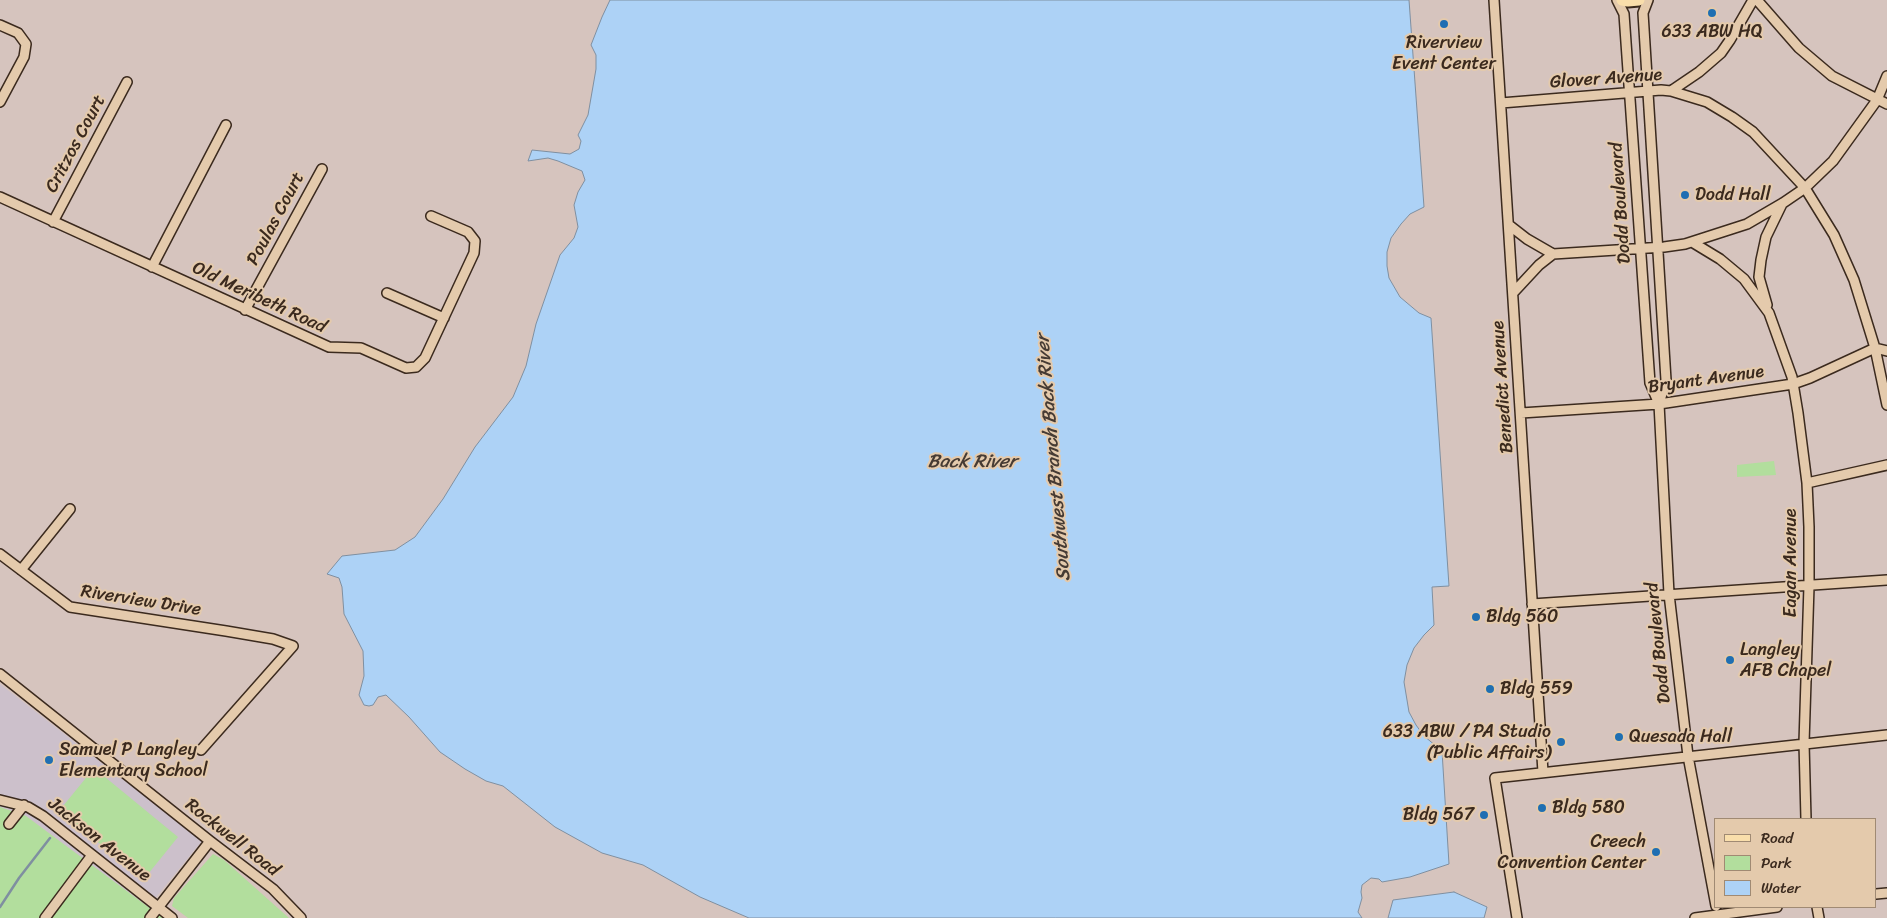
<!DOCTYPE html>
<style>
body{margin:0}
#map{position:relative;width:1887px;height:918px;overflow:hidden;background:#d6c4be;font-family:Sriracha,sans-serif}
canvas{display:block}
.legend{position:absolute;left:1714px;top:818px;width:162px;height:90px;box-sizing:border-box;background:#e4caac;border:1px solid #a08a73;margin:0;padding:6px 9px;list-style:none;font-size:15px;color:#3b2a1e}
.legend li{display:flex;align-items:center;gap:10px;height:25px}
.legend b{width:25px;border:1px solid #a08a73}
</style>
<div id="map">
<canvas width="1887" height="918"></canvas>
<ul class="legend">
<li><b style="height:6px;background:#f9deab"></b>Road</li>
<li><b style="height:14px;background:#b2de9d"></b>Park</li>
<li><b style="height:14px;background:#add2f6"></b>Water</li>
</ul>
</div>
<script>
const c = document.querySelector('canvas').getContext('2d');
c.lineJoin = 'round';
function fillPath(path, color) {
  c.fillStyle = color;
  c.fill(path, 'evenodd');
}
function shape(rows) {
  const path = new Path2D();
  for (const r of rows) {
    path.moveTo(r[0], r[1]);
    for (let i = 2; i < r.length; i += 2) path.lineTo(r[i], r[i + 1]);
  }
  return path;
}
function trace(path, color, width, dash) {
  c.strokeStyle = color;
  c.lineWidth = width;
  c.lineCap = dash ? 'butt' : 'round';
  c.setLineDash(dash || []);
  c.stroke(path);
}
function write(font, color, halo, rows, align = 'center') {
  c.font = font + ' Sriracha,sans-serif';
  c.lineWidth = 4;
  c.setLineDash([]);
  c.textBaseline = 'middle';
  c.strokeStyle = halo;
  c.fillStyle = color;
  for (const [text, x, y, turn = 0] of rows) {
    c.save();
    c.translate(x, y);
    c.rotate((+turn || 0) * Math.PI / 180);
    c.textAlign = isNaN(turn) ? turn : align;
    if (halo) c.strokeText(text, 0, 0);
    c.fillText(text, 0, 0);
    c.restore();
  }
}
fillPath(shape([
 [0,684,202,841,148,907,26,816,0,807]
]), '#ccc0cb');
fillPath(shape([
 [1774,461,1776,475,1737,477,1737,465],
 [94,768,178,837,144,879,59,811],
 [0,807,26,816,163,918,0,918],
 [213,854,224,860,289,918,188,918,172,906,174,898]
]), '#b2de9d');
const water = shape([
 [610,0,1409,0,1424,207,1410,214,1401,224,1391,238,1387,252,1387,266,1389,278,1400,297,1419,313,1431,318,1449,586,1432,587,1434,625,1424,635,1414,648,1407,665,1404,682,1409,712,1416,725,1424,736,1442,751,1449,864,1410,877,1382,882,1379,879,1371,878,1362,885,1361,892,1362,898,1358,912,1362,918,749,918,700,897,643,865,602,853,555,827,503,786,486,781,465,769,440,752,409,717,386,695,378,697,373,705,369,706,364,705,359,695,364,676,363,651,344,614,342,587,339,578,327,574,342,556,395,550,415,537,443,499,475,447,513,397,526,366,536,324,560,255,574,238,578,227,574,205,578,192,585,180,582,171,558,161,548,158,528,161,532,150,570,154,579,149,581,141,578,135,588,115,596,69,596,55,591,45,602,17,610,0],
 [1454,892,1487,907,1484,918,1388,918,1393,900,1454,892]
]);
fillPath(water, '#add2f6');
trace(water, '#7f8fa0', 1);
trace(shape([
 [0,907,19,878,50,838]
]), '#7f8fa0', 2.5);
const minor = shape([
 [1494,0,1543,772],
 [1617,0,1624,14,1650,383,1659,404],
 [1648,0,1643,13,1666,380,1659,404,1669,594,1688,756,1716,906],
 [1757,0,1799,48,1832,76,1887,104],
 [0,25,18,33,26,44,24,57,0,102],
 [1671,91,1699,72,1721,53,1730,40,1753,0],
 [1501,103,1661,90,1671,91,1707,102,1732,117,1753,132,1805,188,1834,235,1854,280,1875,348,1887,405],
 [0,197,329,347,361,348,406,368,416,367,425,358,474,253,475,241,468,232,431,216],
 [53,222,127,82],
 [1509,225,1527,239,1553,254,1664,247,1685,244,1747,224,1783,203,1805,188,1833,161,1877,100,1887,76],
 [1692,242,1720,259,1744,279,1769,313,1792,377,1798,413,1807,483,1809,527,1809,586,1804,743,1806,819],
 [152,267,226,125],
 [387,293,444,318],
 [1513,293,1539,265,1553,254],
 [1767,305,1759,277,1761,260,1766,237,1782,204],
 [245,310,322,169],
 [1521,413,1659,404,1793,384,1810,378,1875,348,1887,351],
 [1807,483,1887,465],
 [0,554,70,607,226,631,273,639,293,646,201,750],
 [21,570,70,509],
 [1532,604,1887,580],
 [0,674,210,841,273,889,301,918],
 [0,800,28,807,43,816,172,918],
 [9,824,24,805],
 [1876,894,1887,893],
 [1817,907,1819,918],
 [45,918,92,855],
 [150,918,210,841],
 [1517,918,1495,778,1887,735],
 [1695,918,1777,907]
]);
const major = shape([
 [1622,0,1628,1,1639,0]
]);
trace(minor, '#3b2a1e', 12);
trace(major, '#3b2a1e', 15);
trace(minor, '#e4caac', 9);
trace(major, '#f9deab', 11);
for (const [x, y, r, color] of [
 [1712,13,5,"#1f6fb2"],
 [1444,24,5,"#1f6fb2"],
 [1685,195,5,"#1f6fb2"],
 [1476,617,5,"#1f6fb2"],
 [1730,660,5,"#1f6fb2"],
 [1490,689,5,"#1f6fb2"],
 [1619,737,5,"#1f6fb2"],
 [1561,742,5,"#1f6fb2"],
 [49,760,5,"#1f6fb2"],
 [1542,808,5,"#1f6fb2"],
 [1484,815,5,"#1f6fb2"],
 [1656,852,5,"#1f6fb2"]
]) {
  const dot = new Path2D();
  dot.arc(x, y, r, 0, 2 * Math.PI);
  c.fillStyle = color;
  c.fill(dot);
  trace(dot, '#e4caac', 2);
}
write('18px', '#3b2a1e', '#e4caac', [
 ["633 ABW HQ",1712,32,"center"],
 ["Riverview",1444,43,"center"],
 ["Event Center",1444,64,"center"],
 ["Dodd Hall",1695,195],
 ["Bldg 560",1486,617],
 ["Langley",1740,650],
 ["AFB Chapel",1740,671],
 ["Bldg 559",1500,689],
 ["633 ABW / PA Studio",1551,732,"right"],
 ["(Public Affairs)",1551,753,"right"],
 ["Quesada Hall",1629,737],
 ["Samuel P Langley",59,750],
 ["Elementary School",59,771],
 ["Bldg 580",1552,808],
 ["Bldg 567",1474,815,"right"],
 ["Creech",1646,842,"right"],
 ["Convention Center",1646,863,"right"]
], 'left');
write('18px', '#3b2a1e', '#e4caac', [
 ["Glover Avenue",1606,79,-4],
 ["Critzos Court",76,144,-62],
 ["Dodd Boulevard",1621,203,-94],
 ["Poulas Court",276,219,-62],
 ["Old Meribeth Road",259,298,25],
 ["Bryant Avenue",1706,380,-8],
 ["Benedict Avenue",1503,387,-94],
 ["Eagan Avenue",1791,563,-90],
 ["Riverview Drive",141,601,9],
 ["Dodd Boulevard",1659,643,-96],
 ["Rockwell Road",232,838,38],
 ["Jackson Avenue",99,840,38]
]);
write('italic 19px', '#463b34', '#e4caac', [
 ["Southwest Branch Back River",1054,458,-95],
 ["Back River",972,462]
]);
</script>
